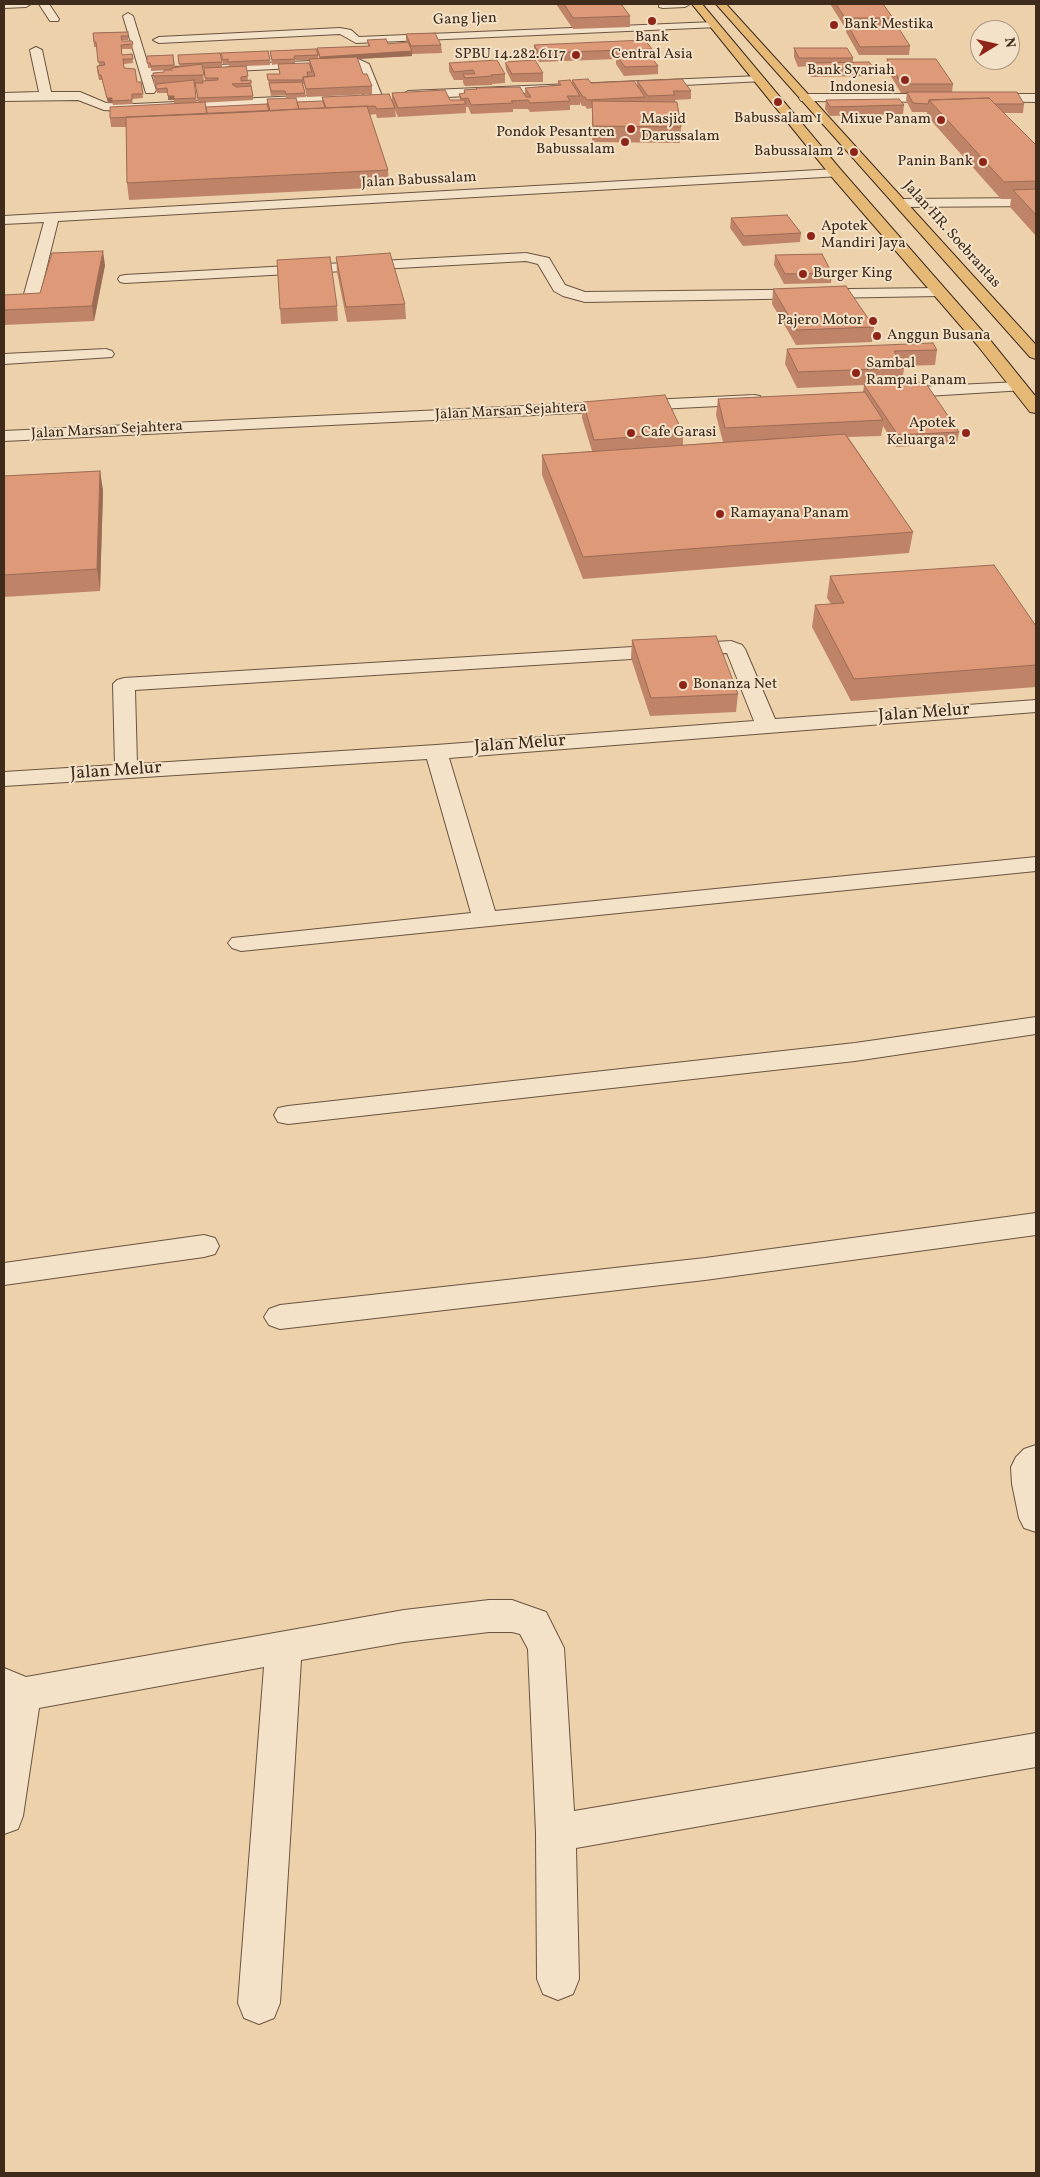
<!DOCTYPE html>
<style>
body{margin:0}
#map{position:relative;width:1040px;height:2177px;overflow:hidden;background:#edd1aa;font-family:Vollkorn,serif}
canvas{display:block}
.frame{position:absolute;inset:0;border:5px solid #3e2b1c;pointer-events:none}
.north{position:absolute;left:970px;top:20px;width:50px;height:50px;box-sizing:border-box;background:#f3e1c8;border:1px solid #ab9883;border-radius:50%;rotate:81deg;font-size:14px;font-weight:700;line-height:20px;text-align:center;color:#3e2b1c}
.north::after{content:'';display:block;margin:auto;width:18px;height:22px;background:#8f2418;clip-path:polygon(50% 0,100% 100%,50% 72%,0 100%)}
</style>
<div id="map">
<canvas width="1040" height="2177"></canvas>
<div class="frame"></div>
<div class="north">N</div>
</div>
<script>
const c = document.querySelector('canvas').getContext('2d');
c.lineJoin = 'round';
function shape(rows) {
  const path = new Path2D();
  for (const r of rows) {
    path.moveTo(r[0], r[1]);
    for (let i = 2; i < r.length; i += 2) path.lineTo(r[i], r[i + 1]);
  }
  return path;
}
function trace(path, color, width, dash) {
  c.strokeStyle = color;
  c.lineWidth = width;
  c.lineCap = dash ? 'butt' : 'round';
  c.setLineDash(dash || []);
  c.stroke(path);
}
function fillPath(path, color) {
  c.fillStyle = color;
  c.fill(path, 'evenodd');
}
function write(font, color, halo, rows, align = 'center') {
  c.font = font + ' Vollkorn,serif';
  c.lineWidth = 4;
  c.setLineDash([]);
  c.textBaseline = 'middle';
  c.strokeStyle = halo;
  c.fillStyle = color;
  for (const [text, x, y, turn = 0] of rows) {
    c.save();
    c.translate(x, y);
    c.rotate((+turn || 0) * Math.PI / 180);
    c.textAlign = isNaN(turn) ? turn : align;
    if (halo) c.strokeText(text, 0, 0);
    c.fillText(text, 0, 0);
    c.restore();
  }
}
const minor = shape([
 [4,4,31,4,26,7,4,8,4,4],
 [39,4,49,4,59,19,58,21,50,21,39,4],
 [659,4,690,4,685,7,663,8,659,7,659,4],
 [128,13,133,16,149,68,358,59,369,64,382,96,380,99,372,99,357,65,151,75,156,90,154,93,146,93,123,16,128,13],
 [714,22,719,25,718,27,356,43,340,34,159,43,153,40,159,37,340,28,351,30,359,37,714,22],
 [36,47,42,50,51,92,80,92,106,103,135,104,360,93,366,97,360,101,135,112,104,110,78,100,4,101,4,93,39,92,30,50,36,47],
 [759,76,765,79,763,81,408,99,402,95,408,91,759,76],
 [805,94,943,94,949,98,943,102,801,101,799,98,805,94],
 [984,94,1036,94,1036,102,980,101,978,98,984,94],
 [836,169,843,173,841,176,58,221,40,294,37,297,32,299,27,297,24,294,44,222,4,224,4,216,836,169],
 [1036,198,1036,206,901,207,894,203,901,199,1036,198],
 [526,253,549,258,565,285,585,292,939,288,944,289,946,292,944,295,939,296,585,302,563,296,554,291,538,264,526,261,125,283,120,282,118,279,120,276,125,275,526,253],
 [106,349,112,351,114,354,112,357,4,364,4,354,106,349],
 [1019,382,1025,384,1027,387,1025,390,894,398,888,397,886,393,888,389,894,388,1019,382],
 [754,395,760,396,762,400,760,404,4,441,4,431,754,395],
 [731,641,742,645,745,649,775,719,1036,700,1036,712,449,758,495,911,1036,857,1036,871,241,951,232,948,228,943,232,938,471,913,427,759,4,786,4,772,115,765,113,684,117,680,124,678,731,641],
 [727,653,754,721,436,745,137,764,135,690,727,653],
 [1036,1017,1036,1034,855,1061,288,1124,278,1122,274,1115,278,1108,288,1106,855,1043,1036,1017],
 [1036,1213,1036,1235,705,1280,280,1329,269,1325,264,1317,269,1309,280,1305,705,1258,1036,1213],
 [204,1235,215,1238,219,1246,215,1254,204,1257,4,1285,4,1263,204,1235],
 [1036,1445,1036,1532,1024,1528,1019,1518,1012,1484,1011,1467,1016,1457,1024,1449,1036,1445],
 [489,1600,512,1600,546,1612,564,1648,574,1811,1036,1733,1036,1767,576,1848,579,1979,573,1994,558,2000,543,1994,537,1979,536,1833,528,1649,520,1634,512,1632,489,1632,404,1642,301,1660,280,2003,274,2018,259,2024,244,2018,238,2003,264,1667,39,1708,23,1816,18,1829,4,1834,4,1668,26,1677,404,1610,489,1600]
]);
const major = shape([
 [692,4,702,4,841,170,990,340,1036,397,1036,413,1030,412,978,346,831,176,692,4],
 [716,4,726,4,1036,345,1036,359,1030,357,716,4]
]);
trace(minor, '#6a5440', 2);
trace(major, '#3e2b1c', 2);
fillPath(minor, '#f3e1c8');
fillPath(major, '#e6b875');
fillPath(shape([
 [556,4,621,4,630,16,630,27,573,29],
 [830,4,883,4,893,18,893,24,910,46,909,55,859,55,846,32,847,26,844,26],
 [128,32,128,40,122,40,122,41,132,41,133,49,122,49,122,55,132,54,133,63,124,64,124,69,137,82,141,82,143,98,132,99,133,104,113,105,112,102,108,103,102,80,99,80,97,70,99,65,97,47,94,47,93,33],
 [406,34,441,45,442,53,412,54,412,56,357,59,363,74,372,86,372,94,307,97,304,84,303,84,305,93,306,97,286,98,286,95,271,96,267,74,280,74,278,64,272,65,270,51,318,55,318,58,319,58,317,52,317,48,368,46,367,40,388,44,406,42],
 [295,60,309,60,310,66,295,64],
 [534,45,652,49,651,57,658,66,658,74,624,76,616,64,616,59,539,62,534,53],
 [794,48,853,58,853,62,873,67,872,76,811,77,808,71,808,66,798,67,794,57],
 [221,53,270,60,270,65,246,66,248,80,251,80,253,100,198,103,195,84,194,84,197,103,174,104,174,100,168,100,168,93,157,93,156,85,154,85,153,73,164,72,172,70,151,71,151,68,148,68,147,56,173,55,175,67,180,67,178,55,222,62,222,67,229,66,228,64,223,64],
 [202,68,204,68,205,81,204,81],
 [887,59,953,84,952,92,1024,104,1023,113,1004,113,1036,145,1036,236,1010,207,1011,199,1001,199,927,116,927,112,912,112,906,100,907,93,901,93,886,68],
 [505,62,543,73,543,82,512,82,506,70],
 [449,63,505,74,505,83,492,84,492,85,465,86,463,83,463,80,454,80,449,71],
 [572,80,591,83,637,86,637,81,691,91,691,99,675,100,681,127,680,143,592,142,592,108,587,109,585,106,582,106,580,102,580,105,570,105,570,110,530,112,528,109,513,109,513,112,471,114,468,107,466,107,466,113,398,117,395,110,396,117,377,118,376,114,369,115,388,170,389,187,129,200,127,183,126,127,111,127,110,118,206,107,267,104,267,99,297,102,323,101,322,97,392,101,392,93,450,100,460,100,459,94,464,94,464,90,476,89,476,88,525,96,525,88,558,85,558,81,572,82],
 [826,100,904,105,903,114,830,116,825,109],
 [731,218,801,233,800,242,743,246,730,228],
 [775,255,832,273,831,283,784,284,774,265],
 [336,257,405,304,406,319,347,322,337,272],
 [105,265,94,321,4,325,4,295,40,293],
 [773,289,874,327,872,342,796,345,772,304],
 [337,306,338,321,281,324,280,309],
 [787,349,937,350,935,365,903,366,904,368,902,383,959,432,957,443,896,447,883,426,881,436,848,437,913,532,909,553,583,579,542,475,542,455,592,451,582,418,583,402,683,433,683,445,723,442,716,415,718,399,863,392,864,385,797,388,785,364],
 [100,471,103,491,100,591,4,597,4,476],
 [830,576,1036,626,1036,687,851,701,812,627,815,605,831,604,827,598],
 [632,640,738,694,736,712,650,716,631,658]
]), '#bf8467');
fillPath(shape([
 [412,51,412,56,320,61,320,57],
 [168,96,174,96,174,100,168,100],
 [107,98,112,98,113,102,108,103],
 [103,251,105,265,94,321,92,306],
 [100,471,103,491,100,591,97,569]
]), '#9b6b54');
const building = shape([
 [564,4,621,4,630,16,573,18,564,4],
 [836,4,883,4,893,18,845,18,836,4],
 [847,24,896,24,910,46,860,47,847,24],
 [128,32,128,36,121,36,122,41,132,41,133,44,121,45,122,55,132,54,133,59,123,59,124,68,135,69,137,82,141,82,143,94,132,94,132,100,112,101,112,98,107,98,101,75,99,75,97,66,105,65,104,62,98,62,96,42,94,42,93,33,128,32],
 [435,33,441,45,411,46,406,34,435,33],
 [386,39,388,44,408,42,412,51,320,57,317,48,370,46,367,40,386,39],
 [645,40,652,49,539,53,534,45,645,40],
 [794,48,847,48,853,58,799,58,794,48],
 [316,49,318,55,294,56,295,59,272,60,270,51,316,49],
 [268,51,270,60,228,62,228,59,223,60,221,53,268,51],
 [220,53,222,62,179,64,178,55,220,53],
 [649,54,658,66,625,67,616,55,649,54],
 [173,55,174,65,151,66,150,63,147,63,147,56,173,55],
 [357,57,363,74,367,74,372,86,306,89,303,77,315,76,309,59,357,57],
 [887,59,936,59,953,84,902,84,887,59],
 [497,60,505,74,491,75,492,76,465,78,463,74,475,74,473,70,454,72,449,63,497,60],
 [535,60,543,73,512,74,505,62,535,60],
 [869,62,873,67,812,68,809,63,869,62],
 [309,63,312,72,307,72,308,77,303,77,303,80,268,80,267,74,280,74,278,64,309,63],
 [202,64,204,75,153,76,153,73,164,72,164,70,172,70,172,68,202,64],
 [246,66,248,76,241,77,241,81,251,80,251,83,232,84,236,87,251,86,253,96,198,98,195,83,203,83,202,81,218,80,218,78,205,78,204,68,246,66],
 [588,79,591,83,634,81,645,97,587,100,585,97,583,97,572,80,588,79],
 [682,79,691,91,673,91,675,95,648,96,637,81,682,79],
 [194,80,196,98,174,99,174,96,168,96,167,88,156,89,156,84,194,80],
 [570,80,580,96,567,96,570,101,530,103,528,100,511,101,513,103,471,105,468,98,462,99,459,94,465,93,464,90,477,89,476,88,520,87,526,97,531,97,525,88,561,85,558,81,570,80],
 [302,82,305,93,286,94,285,91,271,91,269,83,302,82],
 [445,90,450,100,464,100,466,104,398,108,392,93,445,90],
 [907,92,1017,92,1024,104,995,104,989,98,929,100,928,104,913,103,907,92],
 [389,94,395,108,377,109,375,106,326,108,322,97,389,94],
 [296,98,299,109,270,111,267,99,296,98],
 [989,98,1036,145,1036,181,1004,182,929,100,989,98],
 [899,99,904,105,830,107,826,100,899,99],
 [323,101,325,108,299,109,297,102,323,101],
 [592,101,677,102,681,127,593,126,592,101],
 [205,102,207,114,110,118,110,107,205,102],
 [267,104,269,111,207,114,206,107,267,104],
 [367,106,388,170,127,183,126,117,367,106],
 [1036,189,1036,215,1013,190,1036,189],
 [787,215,801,233,744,236,731,218,787,215],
 [103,251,92,306,4,310,4,295,40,293,52,253,103,251],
 [390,253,405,304,346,307,336,257,390,253],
 [822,254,832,273,785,274,775,255,822,254],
 [330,257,337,306,280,309,277,260,330,257],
 [846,286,874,327,797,330,773,289,846,286],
 [933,343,937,350,894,351,904,368,798,372,787,349,933,343],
 [925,382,959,432,898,435,864,385,925,382],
 [865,392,883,420,725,428,718,399,865,392],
 [665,395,683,433,594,440,583,402,665,395],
 [845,434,913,532,583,557,542,455,845,434],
 [100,471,97,569,4,575,4,476,100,471],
 [994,565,1036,626,1036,665,854,679,815,605,844,603,830,576,994,565],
 [716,636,738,694,651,698,632,640,716,636]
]);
fillPath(building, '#de9978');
trace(building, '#9b6b54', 1);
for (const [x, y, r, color] of [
 [652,21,5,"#8f2418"],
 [834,25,5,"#8f2418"],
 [576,55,5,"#8f2418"],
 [905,80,5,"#8f2418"],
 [778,102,5,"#8f2418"],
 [941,120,5,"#8f2418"],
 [631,129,5,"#8f2418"],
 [625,142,5,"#8f2418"],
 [854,152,5,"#8f2418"],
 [983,162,5,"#8f2418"],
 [811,236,5,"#8f2418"],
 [803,274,5,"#8f2418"],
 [873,321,5,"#8f2418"],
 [877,336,5,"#8f2418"],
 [856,373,5,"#8f2418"],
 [631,433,5,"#8f2418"],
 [966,433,5,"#8f2418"],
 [720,514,5,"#8f2418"],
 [683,685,5,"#8f2418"]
]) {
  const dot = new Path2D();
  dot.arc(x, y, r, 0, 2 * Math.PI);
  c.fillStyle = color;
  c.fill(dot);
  trace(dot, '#f3e1c8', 2);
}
write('15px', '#3e2b1c', '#f3e1c8', [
 ["Gang Ijen",465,20,-2],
 ["Jalan Babussalam",419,181,-3],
 ["Jalan HR. Soebrantas",951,235,48],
 ["Jalan Marsan Sejahtera",511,412,-3],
 ["Jalan Marsan Sejahtera",107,431,-3]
]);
write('15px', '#3e2b1c', '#f3e1c8', [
 ["Bank Mestika",844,25],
 ["Bank",652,38,"center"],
 ["Central Asia",652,55,"center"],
 ["SPBU 14.282.6117",566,55,"right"],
 ["Bank Syariah",895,71,"right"],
 ["Indonesia",895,88,"right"],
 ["Babussalam 1",778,119,"center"],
 ["Masjid",641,120],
 ["Darussalam",641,137],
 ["Mixue Panam",931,120,"right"],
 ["Pondok Pesantren",615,133,"right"],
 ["Babussalam",615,150,"right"],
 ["Babussalam 2",844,152,"right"],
 ["Panin Bank",973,162,"right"],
 ["Apotek",821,227],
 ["Mandiri Jaya",821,244],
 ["Burger King",813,274],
 ["Pajero Motor",863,321,"right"],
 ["Anggun Busana",887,336],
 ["Sambal",866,364],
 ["Rampai Panam",866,381],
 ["Apotek",956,424,"right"],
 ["Keluarga 2",956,441,"right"],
 ["Cafe Garasi",641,433],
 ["Ramayana Panam",730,514],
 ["Bonanza Net",693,685]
], 'left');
write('18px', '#3e2b1c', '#f3e1c8', [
 ["Jalan Melur",924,714,-4],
 ["Jalan Melur",520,745,-4],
 ["Jalan Melur",116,772,-4]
]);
</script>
